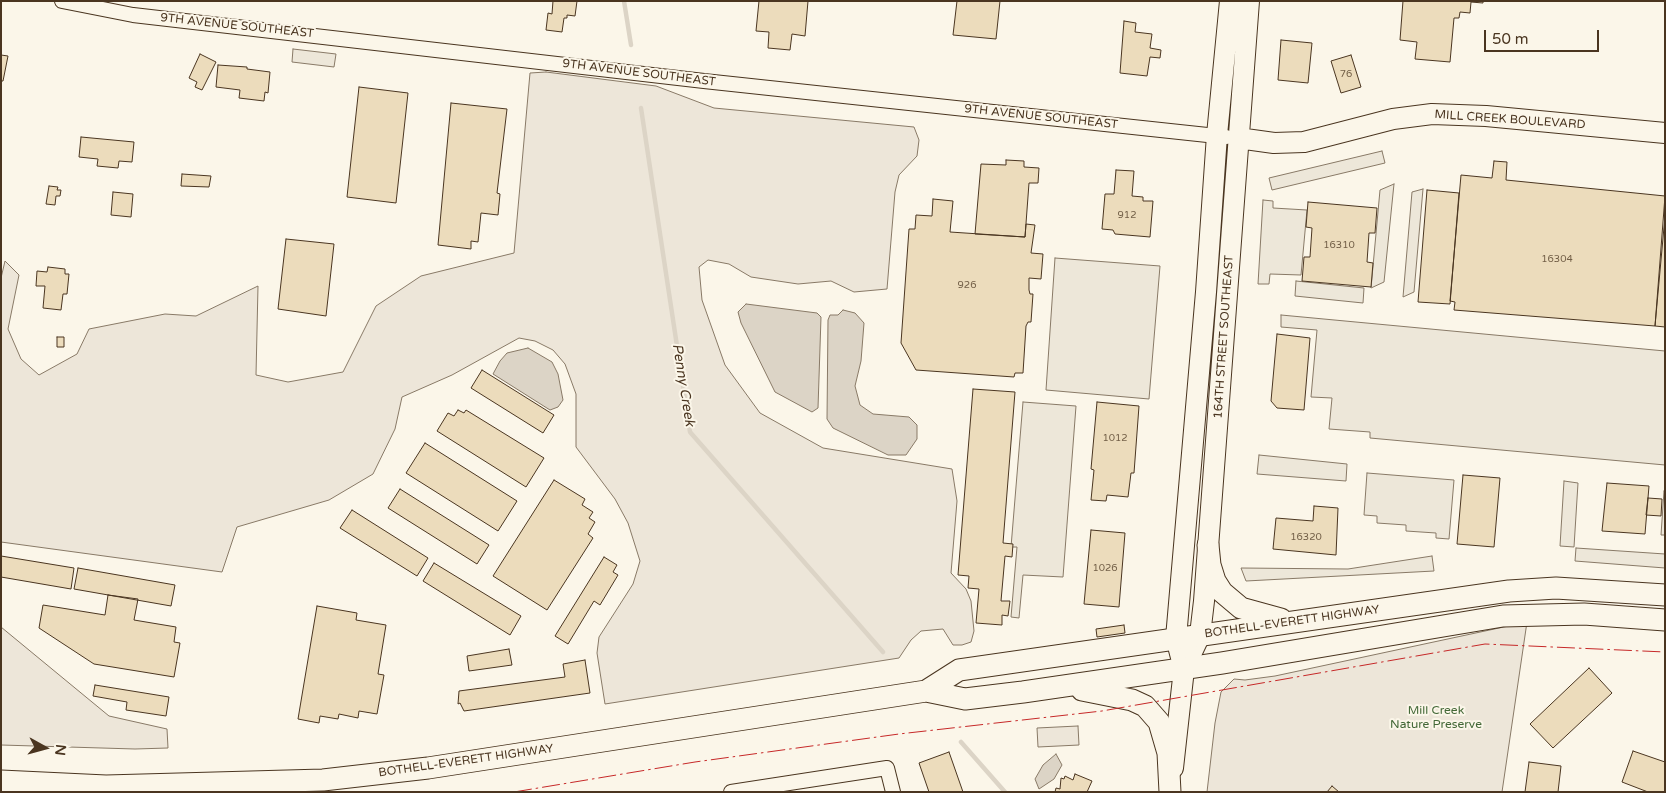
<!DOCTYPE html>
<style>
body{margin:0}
#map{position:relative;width:1666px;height:793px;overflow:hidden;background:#fbf6e9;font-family:"Varela Round",sans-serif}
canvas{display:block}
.frame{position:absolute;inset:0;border:2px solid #4a3520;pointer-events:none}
.north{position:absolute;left:20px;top:723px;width:50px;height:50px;-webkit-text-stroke:4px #fbf6e9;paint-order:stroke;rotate:97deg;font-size:14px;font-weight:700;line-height:20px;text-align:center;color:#4a3520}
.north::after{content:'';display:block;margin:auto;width:18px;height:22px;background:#4a3520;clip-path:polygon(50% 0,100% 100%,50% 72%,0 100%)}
.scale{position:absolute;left:1484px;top:30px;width:115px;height:22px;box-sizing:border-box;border:2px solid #4a3520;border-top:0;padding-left:6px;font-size:15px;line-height:18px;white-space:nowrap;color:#4a3520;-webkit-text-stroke:4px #fbf6e9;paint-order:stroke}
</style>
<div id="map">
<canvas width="1666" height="793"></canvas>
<div class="frame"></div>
<div class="north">N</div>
<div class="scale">50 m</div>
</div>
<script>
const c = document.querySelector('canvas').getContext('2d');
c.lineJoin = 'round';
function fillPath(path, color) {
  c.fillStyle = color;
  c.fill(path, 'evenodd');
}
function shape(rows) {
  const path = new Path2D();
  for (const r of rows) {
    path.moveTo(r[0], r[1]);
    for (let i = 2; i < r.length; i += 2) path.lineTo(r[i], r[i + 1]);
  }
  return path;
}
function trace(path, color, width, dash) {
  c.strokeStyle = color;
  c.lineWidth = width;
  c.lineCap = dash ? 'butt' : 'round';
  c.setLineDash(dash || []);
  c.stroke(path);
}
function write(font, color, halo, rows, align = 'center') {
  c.font = font + ' "Varela Round",sans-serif';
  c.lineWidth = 4;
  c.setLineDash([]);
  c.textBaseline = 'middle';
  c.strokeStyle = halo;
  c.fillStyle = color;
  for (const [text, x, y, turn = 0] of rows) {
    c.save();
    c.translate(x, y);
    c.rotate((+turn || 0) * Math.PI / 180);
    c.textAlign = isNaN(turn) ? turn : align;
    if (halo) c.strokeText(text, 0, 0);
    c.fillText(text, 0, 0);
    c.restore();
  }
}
const green = shape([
 [546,72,656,86,714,108,914,127,919,140,917,156,899,175,895,192,887,289,854,292,831,281,798,284,751,277,729,264,708,260,699,267,702,300,725,365,760,413,823,448,952,469,957,501,951,573,966,589,971,601,974,631,971,642,962,645,953,645,943,629,921,631,911,640,899,658,605,704,597,653,599,637,633,584,640,561,628,523,615,499,576,447,576,394,565,364,553,350,535,341,519,338,452,375,402,397,395,429,373,474,329,500,237,527,222,572,1,542,1,278,5,261,19,275,8,329,21,359,39,375,77,354,89,329,165,314,196,316,258,286,256,375,288,382,343,372,376,306,421,276,514,253,530,73,546,72],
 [1527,622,1502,792,1207,792,1215,723,1221,692,1234,679,1245,680,1275,676,1527,622],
 [1,627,109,716,167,729,168,748,135,749,1,745,1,627],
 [1078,726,1079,745,1038,747,1037,728,1078,726]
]);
fillPath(green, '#ede6d9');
trace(green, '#887966', 1);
const parking = shape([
 [293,49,336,54,334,67,292,62,293,49],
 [1382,151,1385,163,1272,190,1269,178,1382,151],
 [1394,184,1384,282,1371,288,1380,190,1394,184],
 [1423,189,1414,292,1403,297,1412,192,1423,189],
 [1263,200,1273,201,1273,208,1307,210,1301,275,1270,274,1269,284,1258,284,1263,200],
 [1055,258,1160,266,1149,399,1046,390,1055,258],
 [1296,281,1364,288,1363,303,1295,296,1296,281],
 [1281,315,1665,351,1665,465,1370,438,1370,432,1329,429,1332,398,1311,397,1317,330,1281,327,1281,315],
 [1023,402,1076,406,1063,577,1023,575,1019,618,1011,617,1017,547,1011,547,1023,402],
 [1259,455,1347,464,1346,481,1257,474,1259,455],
 [1367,473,1454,480,1449,539,1436,538,1436,533,1406,531,1406,525,1377,523,1377,516,1364,515,1367,473],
 [1564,481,1578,483,1574,547,1560,546,1564,481],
 [1664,491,1665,491,1665,535,1661,535,1664,491],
 [1576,548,1665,554,1665,568,1575,561,1576,548],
 [1432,556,1434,571,1246,581,1241,568,1348,569,1432,556]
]);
fillPath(parking, '#ede7d9');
trace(parking, '#887966', 1);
const water = shape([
 [746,304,817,313,821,317,818,408,812,412,775,392,741,323,738,312,746,304],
 [843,310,855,313,864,323,861,361,855,386,860,405,873,414,909,417,917,425,917,439,906,455,888,455,833,428,827,419,828,320,830,315,838,315,843,310],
 [528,348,552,362,558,374,563,400,558,407,550,410,493,374,500,361,507,353,528,348],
 [1056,754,1062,765,1054,779,1039,789,1035,779,1043,765,1056,754]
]);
fillPath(water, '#dcd4c6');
trace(water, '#887966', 1);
trace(shape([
 [624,1,631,45],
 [641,108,690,432,883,652],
 [961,742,1005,792]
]), '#dcd4c6', 4.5);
const building = shape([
 [553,1,577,1,575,16,567,15,567,18,564,18,562,32,546,30,548,13,552,14,553,1],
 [759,1,808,1,805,36,792,34,790,50,768,48,769,32,756,31,759,1],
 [957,1,1000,1,996,39,953,35,957,1],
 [1403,1,1483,1,1483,3,1471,2,1470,13,1460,12,1459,18,1454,18,1450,62,1415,59,1417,42,1400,40,1403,1],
 [1124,21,1136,23,1135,32,1152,34,1150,48,1161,50,1160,58,1150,57,1147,76,1120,73,1124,21],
 [1281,40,1312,43,1308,83,1278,80,1281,40],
 [200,54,216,62,202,90,195,87,197,82,189,78,200,54],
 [1,55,8,56,3,81,1,81,1,55],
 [1351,55,1361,87,1341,93,1331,61,1351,55],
 [218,65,247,67,247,69,270,72,268,93,265,92,264,101,239,98,240,90,216,87,218,65],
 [359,87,408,93,396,203,347,197,359,87],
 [451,103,507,109,497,193,500,194,498,215,481,213,478,242,471,241,471,249,438,245,451,103],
 [81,137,134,142,132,162,119,161,118,168,97,166,98,159,79,157,81,137],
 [1006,160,1024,161,1024,167,1039,168,1038,183,1029,183,1025,237,975,234,981,164,1006,165,1006,160],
 [1494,161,1507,162,1506,180,1665,196,1655,326,1454,310,1455,302,1450,301,1461,175,1492,178,1494,161],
 [1116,170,1134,171,1132,196,1143,197,1143,201,1153,201,1150,237,1115,234,1113,230,1102,229,1105,194,1114,194,1116,170],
 [182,174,211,176,209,187,181,186,182,174],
 [49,186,58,187,57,190,61,190,60,196,56,196,55,205,46,204,49,186],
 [1427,190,1459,193,1450,304,1418,302,1427,190],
 [113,192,133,194,131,217,111,215,113,192],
 [933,199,953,201,950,232,1025,237,1026,224,1035,225,1031,253,1043,254,1041,279,1029,278,1029,290,1030,294,1033,294,1031,322,1028,322,1026,326,1023,373,1015,373,1014,377,916,370,901,343,909,229,915,229,916,215,932,216,933,199],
 [1308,202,1377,208,1375,233,1369,233,1367,262,1373,263,1371,287,1302,281,1304,257,1310,257,1312,228,1306,227,1308,202],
 [1665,216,1665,327,1655,326,1665,216],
 [286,239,334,244,326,316,278,309,286,239],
 [48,267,65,269,65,274,69,274,67,294,63,294,61,310,43,308,45,286,36,286,37,271,47,272,48,267],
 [1277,334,1310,338,1304,410,1277,408,1271,401,1277,334],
 [57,337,64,337,64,347,57,347,57,337],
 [482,370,554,415,543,433,471,388,482,370],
 [973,389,1015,392,1003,543,1013,544,1012,557,1005,556,1001,601,1010,601,1008,616,1002,615,1002,625,976,623,979,589,968,588,969,576,958,575,973,389],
 [1097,402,1139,406,1134,473,1131,473,1128,497,1107,495,1106,501,1091,500,1094,470,1091,469,1097,402],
 [458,410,464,413,466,410,544,458,526,487,437,431,448,413,454,416,458,410],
 [425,443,517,501,498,531,406,473,425,443],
 [1463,475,1500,478,1494,547,1457,544,1463,475],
 [554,480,585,499,582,505,593,512,589,518,595,522,588,534,593,538,547,610,493,576,554,480],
 [1607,483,1649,486,1645,534,1602,531,1607,483],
 [400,489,489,545,477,564,388,508,400,489],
 [1648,498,1662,499,1661,516,1646,515,1648,498],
 [1314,506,1338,508,1336,555,1273,549,1276,518,1313,521,1314,506],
 [352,510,428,558,417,576,340,528,352,510],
 [1091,530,1125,533,1119,607,1084,604,1091,530],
 [1,556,74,568,71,589,1,577,1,556],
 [604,557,617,565,613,572,618,575,600,605,594,601,568,644,555,636,604,557],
 [434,563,521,616,510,635,423,581,434,563],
 [78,568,175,585,171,606,74,589,78,568],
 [108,595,138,599,134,620,176,627,174,642,180,643,174,677,94,664,39,628,43,605,105,615,108,595],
 [317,606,357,613,356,620,386,625,378,674,384,675,377,714,359,711,358,718,339,714,338,719,320,716,319,723,298,719,317,606],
 [1124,625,1125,633,1097,637,1096,629,1124,625],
 [509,649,512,665,469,671,467,656,509,649],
 [585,660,590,693,464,711,460,703,458,704,459,691,565,677,563,664,585,660],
 [1589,668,1612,693,1553,748,1530,724,1589,668],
 [95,685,169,697,166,716,126,710,127,702,93,696,95,685],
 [1633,751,1665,762,1665,792,1648,792,1622,782,1633,751],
 [949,752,963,792,929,792,919,763,949,752],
 [1529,762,1561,766,1558,792,1525,792,1529,762],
 [1075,774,1092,781,1087,792,1055,792,1056,788,1060,789,1061,778,1064,779,1065,776,1073,780,1075,774],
 [1332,786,1339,792,1327,792,1332,786]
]);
fillPath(building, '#ecdcbc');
trace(building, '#4a3520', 1);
const street = shape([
 [62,1,133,15,704,81,1226,137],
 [731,792,887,768,893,792]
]);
const secondary = shape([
 [1238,138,1274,143,1304,142,1393,119,1432,114,1486,116,1665,133],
 [1184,669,1200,635,1204,601,1249,1],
 [1173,768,1184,669,1176,638,1206,292,1217,135,1230,1]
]);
const primary = shape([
 [1208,545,1210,565,1215,581,1222,592,1241,608,1281,619],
 [1082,690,1132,700,1145,706,1159,722,1168,753,1170,792],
 [926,691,959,670,1509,591,1556,588,1665,595],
 [1,781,106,786,323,780,428,768,926,691,965,699,1023,692,1222,663,1503,616,1584,614,1665,620]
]);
trace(street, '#4a3520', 16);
trace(secondary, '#4a3520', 22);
trace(primary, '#4a3520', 23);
trace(street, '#fbf6e9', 14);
trace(secondary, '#fbf6e9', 20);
trace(primary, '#fbf6e9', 21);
trace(shape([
 [514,792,695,762,899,734,1102,711,1485,644,1665,652]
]), '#c62828', 1, [18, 4, 2.5, 4]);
write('10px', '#725f47', null, [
 ["76",1346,74],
 ["912",1127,215],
 ["16310",1339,245],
 ["16304",1557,259],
 ["926",967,285],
 ["1012",1115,438],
 ["16320",1306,537],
 ["1026",1105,568]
]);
write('12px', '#4a3520', '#fbf6e9', [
 ["9TH AVENUE SOUTHEAST",237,26,6],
 ["9TH AVENUE SOUTHEAST",639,73,7],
 ["9TH AVENUE SOUTHEAST",1041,117,6],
 ["MILL CREEK BOULEVARD",1510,120,4],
 ["164TH STREET SOUTHEAST",1224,337,-86],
 ["BOTHELL-EVERETT HIGHWAY",1292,622,-8],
 ["BOTHELL-EVERETT HIGHWAY",466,761,-8]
]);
write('12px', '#436837', '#fbf6e9', [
 ["Mill Creek",1436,711],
 ["Nature Preserve",1436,725]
]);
write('italic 14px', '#4a3520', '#fbf6e9', [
 ["Penny Creek",683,385,81]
]);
</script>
